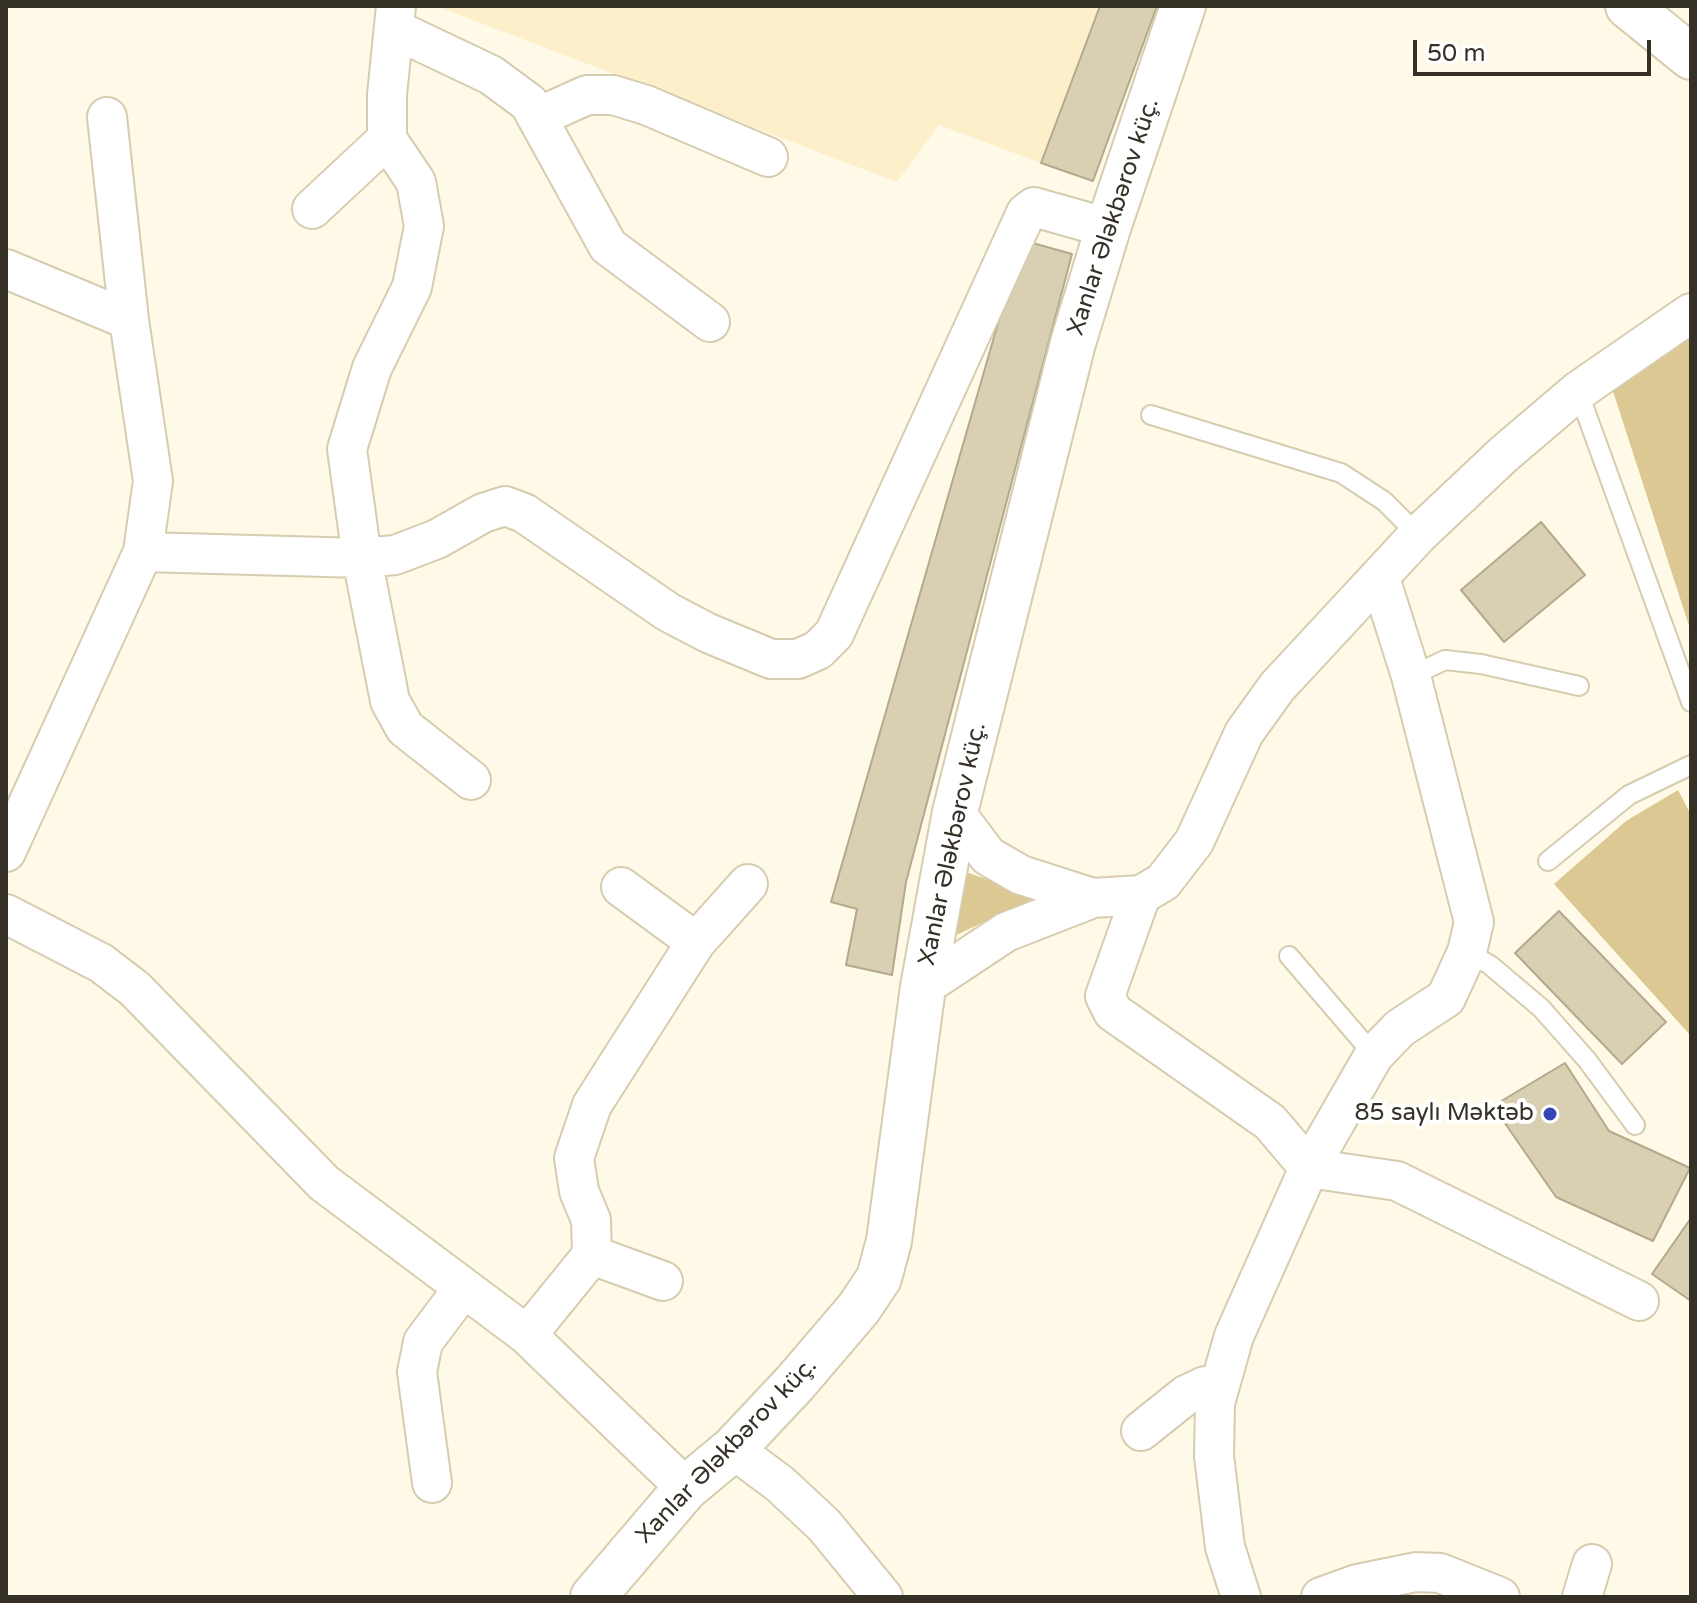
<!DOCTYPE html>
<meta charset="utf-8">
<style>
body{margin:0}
#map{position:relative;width:1697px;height:1603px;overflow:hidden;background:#fff9e7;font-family:"Varela Round",sans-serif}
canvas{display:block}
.frame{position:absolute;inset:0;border:8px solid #353126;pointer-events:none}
.scale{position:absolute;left:1413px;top:40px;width:238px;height:36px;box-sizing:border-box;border:4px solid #353126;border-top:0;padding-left:10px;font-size:24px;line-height:28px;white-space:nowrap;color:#353126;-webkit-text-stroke:6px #fff;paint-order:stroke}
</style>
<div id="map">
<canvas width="1697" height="1603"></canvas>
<div class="frame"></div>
<div class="scale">50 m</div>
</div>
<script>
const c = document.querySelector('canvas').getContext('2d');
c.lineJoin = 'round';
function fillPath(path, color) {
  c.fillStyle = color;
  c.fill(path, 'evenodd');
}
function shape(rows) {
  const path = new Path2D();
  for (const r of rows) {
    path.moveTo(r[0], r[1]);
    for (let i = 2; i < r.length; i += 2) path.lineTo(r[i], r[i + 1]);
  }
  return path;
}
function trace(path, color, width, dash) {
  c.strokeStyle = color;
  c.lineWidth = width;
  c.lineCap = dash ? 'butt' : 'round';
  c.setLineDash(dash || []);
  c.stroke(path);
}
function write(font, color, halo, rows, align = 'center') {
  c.font = font + ' "Varela Round",sans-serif';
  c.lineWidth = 8;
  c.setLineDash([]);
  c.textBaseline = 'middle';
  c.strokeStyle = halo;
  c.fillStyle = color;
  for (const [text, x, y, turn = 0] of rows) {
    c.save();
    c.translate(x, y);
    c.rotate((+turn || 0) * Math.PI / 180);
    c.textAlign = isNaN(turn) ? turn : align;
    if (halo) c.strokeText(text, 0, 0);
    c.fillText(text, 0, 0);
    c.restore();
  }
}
fillPath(shape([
 [436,6,1100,6,1041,163,939,125,897,182]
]), '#fcefca');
fillPath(shape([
 [1691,334,1691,632,1610,382],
 [1678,790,1691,815,1691,1036,1554,884,1626,821],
 [966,872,1037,897,952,937]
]), '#dbc892');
const building = shape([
 [1100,6,1157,6,1093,181,1041,163,1100,6],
 [1022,240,1072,254,906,882,892,975,846,965,857,909,831,902,1022,240],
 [1541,522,1585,575,1504,642,1461,590,1541,522],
 [1559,911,1666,1022,1622,1064,1515,953,1559,911],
 [1565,1063,1609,1131,1690,1168,1653,1241,1556,1197,1493,1106,1565,1063],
 [1691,1218,1691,1301,1652,1274,1691,1218]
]);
fillPath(building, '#d9cfb2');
trace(building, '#b3a98d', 2);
const lane = shape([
 [1578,391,1691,702],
 [1151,415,1341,473,1384,501,1418,535],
 [1411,676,1445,660,1481,664,1579,686],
 [1548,861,1629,795,1691,765],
 [1467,952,1490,965,1541,1008,1587,1060,1635,1125],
 [1289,956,1374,1055]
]);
const street = shape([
 [396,6,387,95,387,139,416,182,424,226,412,287,372,368,347,449,362,558,390,701,405,728,471,780],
 [394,29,491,75,529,103,608,246,710,322],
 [538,117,587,95,613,95,646,105,768,157],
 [312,209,387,139],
 [6,269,129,320],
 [143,552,362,558,395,555,437,539,483,513,505,506,524,513,668,612,708,633,771,659,798,659,818,650,834,634,1026,213,1034,207,1108,228],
 [6,852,143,552,153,481,129,320,107,117],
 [621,887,696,942],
 [1141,895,1105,996,1113,1012,1270,1122,1309,1168,1397,1181,1639,1301],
 [1093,898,1141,895,1163,882,1194,842,1244,733,1277,687,1418,535,1504,454,1578,391,1691,313],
 [6,914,101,963,135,989,324,1183,527,1335,686,1488],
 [923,987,1006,932,1093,898,1021,875,988,856,955,812],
 [592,1255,663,1281],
 [527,1335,592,1255,591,1220,579,1191,574,1158,592,1105,696,942,748,884],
 [1141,1431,1186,1395,1205,1386,1215,1403],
 [733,1449,780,1484,824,1525,883,1597],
 [432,1483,417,1372,423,1342,462,1290],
 [1241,1597,1225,1547,1214,1456,1215,1403,1234,1336,1309,1168,1374,1055,1400,1028,1446,998,1467,952,1474,922,1411,676,1380,578],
 [1321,1597,1357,1584,1416,1572,1440,1573,1500,1597],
 [1582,1597,1592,1564]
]);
const secondary = shape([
 [1628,6,1691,57],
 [593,1597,686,1488,733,1449,795,1383,859,1308,879,1278,889,1241,923,987,955,812,1073,343,1108,228,1183,6]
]);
trace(lane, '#d6ccaf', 22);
trace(street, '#d6ccaf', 42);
trace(secondary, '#d6ccaf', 48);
trace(lane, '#fff', 18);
trace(street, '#fff', 38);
trace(secondary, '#fff', 44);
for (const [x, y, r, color] of [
 [1550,1114,8,"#3445b7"]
]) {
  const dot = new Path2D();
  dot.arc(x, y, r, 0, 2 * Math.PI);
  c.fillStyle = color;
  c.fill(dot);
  trace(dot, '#fff', 3);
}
write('24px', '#353126', '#fff', [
 ["Xanlar Ələkbərov küç.",1114,217,-72],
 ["Xanlar Ələkbərov küç.",953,844,-78],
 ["Xanlar Ələkbərov küç.",727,1451,-46]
]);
write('24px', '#353126', '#fff', [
 ["85 saylı Məktəb",1534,1114]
], 'right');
</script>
